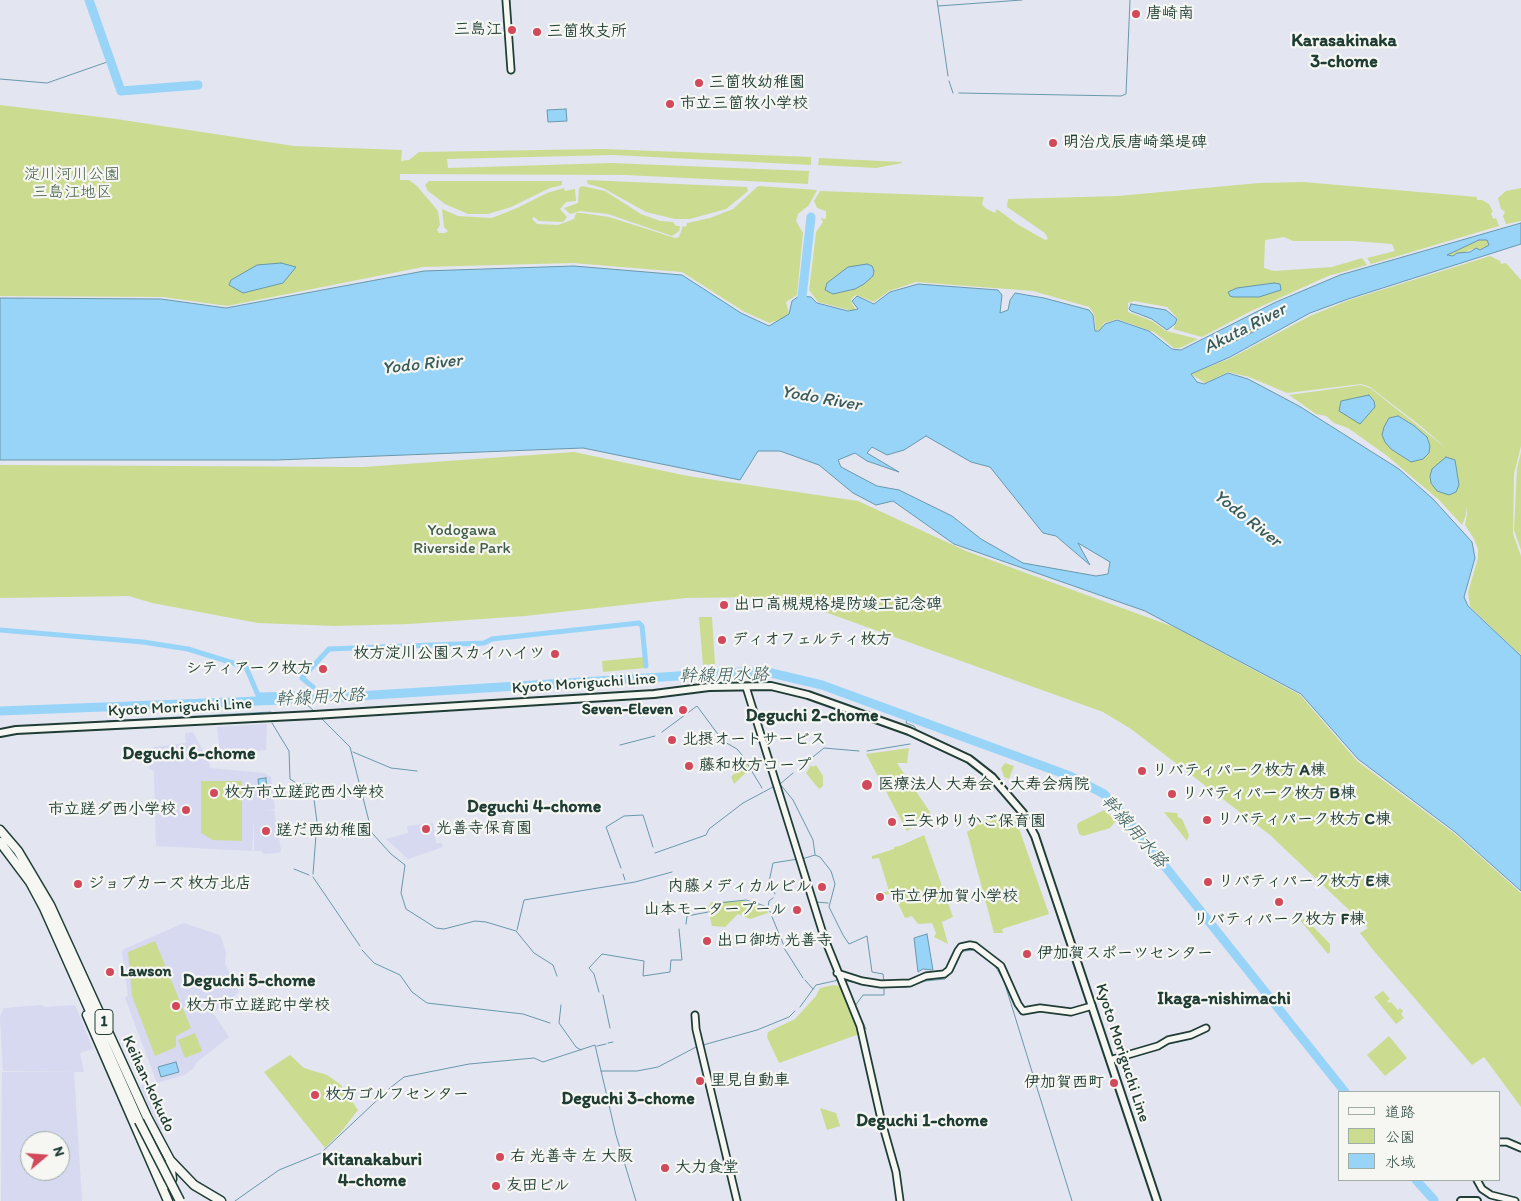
<!DOCTYPE html>
<meta charset="utf-8">
<style>
body{margin:0}
#map{position:relative;width:1521px;height:1201px;overflow:hidden;background:#e3e5f1;font-family:Itim,"Klee One",sans-serif}
canvas{display:block}
.legend{position:absolute;left:1338px;top:1091px;width:162px;height:90px;box-sizing:border-box;background:#f6f6f2;border:1px solid #a0aca6;margin:0;padding:6px 9px;list-style:none;font-size:15px;color:#1f3d34}
.legend li{display:flex;align-items:center;gap:10px;height:25px}
.legend b{width:25px;border:1px solid #a0aca6}
.north{position:absolute;left:20px;top:1131px;width:50px;height:50px;box-sizing:border-box;background:#f6f6f2;border:1px solid #a0aca6;border-radius:50%;rotate:72deg;font-size:14px;font-weight:700;line-height:20px;text-align:center;color:#1f3d34}
.north::after{content:'';display:block;margin:auto;width:18px;height:22px;background:#d1495b;clip-path:polygon(50% 0,100% 100%,50% 72%,0 100%)}
</style>
<div id="map">
<canvas width="1521" height="1201"></canvas>
<ul class="legend">
<li><b style="height:6px;background:#f6f6f2"></b>道路</li>
<li><b style="height:14px;background:#cbdc90"></b>公園</li>
<li><b style="height:14px;background:#98d4f8"></b>水域</li>
</ul>
<div class="north">N</div>
</div>
<script>
const c = document.querySelector('canvas').getContext('2d');
c.lineJoin = 'round';
function fillPath(path, color) {
  c.fillStyle = color;
  c.fill(path, 'evenodd');
}
function shape(rows) {
  const path = new Path2D();
  for (const r of rows) {
    path.moveTo(r[0], r[1]);
    for (let i = 2; i < r.length; i += 2) path.lineTo(r[i], r[i + 1]);
  }
  return path;
}
function trace(path, color, width, dash) {
  c.strokeStyle = color;
  c.lineWidth = width;
  c.lineCap = dash ? 'butt' : 'round';
  c.setLineDash(dash || []);
  c.stroke(path);
}
function write(font, color, halo, rows, align = 'center') {
  c.font = font + ' Itim,"Klee One",sans-serif';
  c.lineWidth = 4.5;
  c.setLineDash([]);
  c.textBaseline = 'middle';
  c.strokeStyle = halo;
  c.fillStyle = color;
  for (const [text, x, y, turn = 0] of rows) {
    c.save();
    c.translate(x, y);
    c.rotate((+turn || 0) * Math.PI / 180);
    c.textAlign = isNaN(turn) ? turn : align;
    if (halo) c.strokeText(text, 0, 0);
    c.fillText(text, 0, 0);
    c.restore();
  }
}
fillPath(shape([
 [267,724,266,750,220,754,217,727],
 [193,732,209,762,210,768,264,773,271,777,275,809,264,811,274,810,281,850,279,853,264,854,261,851,254,851,254,818,252,851,156,846,154,772,149,768,150,750,154,747,186,743,185,733],
 [433,823,436,843,441,843,443,847,408,859,386,839,408,833,407,826],
 [184,923,220,935,226,952,225,964,239,992,213,1013,229,1037,196,1063,194,1068,185,1075,157,1083,125,998,128,995,122,953,124,949],
 [41,1005,45,1007,75,1005,93,1049,80,1053,84,1072,3,1071,0,1017,4,1008],
 [2,1072,74,1072,82,1201,1,1201],
 [30,1141,60,1141,60,1171,30,1171],
 [153,1083,167,1128,160,1130,140,1086]
]), '#d6d9f0');
fillPath(shape([
 [0,105,116,119,294,146,402,150,401,161,409,160,419,152,603,149,811,157,811,165,613,155,447,159,448,168,611,163,809,171,808,184,625,175,400,174,400,180,409,180,417,186,438,211,440,225,437,230,439,233,445,233,448,231,444,227,442,209,458,216,492,218,517,208,547,193,564,188,565,191,575,189,576,201,566,202,560,209,567,217,563,222,539,221,534,217,532,219,537,224,558,225,574,219,576,213,581,213,609,217,675,238,679,237,683,226,686,227,687,223,710,218,733,209,758,186,817,190,809,205,798,214,796,221,803,233,797,295,786,302,789,314,785,318,769,323,743,311,682,272,573,263,423,267,227,306,162,297,0,296],
 [819,158,902,162,902,163,876,168,818,165],
 [587,180,747,187,748,191,726,209,690,219,675,219,646,212,603,188,588,184],
 [429,181,562,181,562,185,550,188,511,207,488,214,468,214,445,204,428,191,425,185],
 [1303,182,1477,197,1477,200,1482,200,1489,204,1493,212,1491,213,1493,219,1496,218,1499,226,1371,264,1367,258,1395,251,1392,244,1353,241,1293,241,1284,237,1265,240,1264,268,1274,271,1332,267,1362,258,1367,265,1328,276,1251,311,1202,337,1173,329,1178,319,1167,307,1134,301,1128,303,1128,312,1152,321,1166,331,1198,339,1180,348,1174,348,1154,332,1117,319,1104,323,1100,330,1096,330,1094,314,1089,307,1033,291,916,282,889,291,874,302,856,295,852,298,851,302,855,308,854,310,849,310,818,302,809,290,816,232,823,222,821,218,826,219,826,211,817,208,814,201,820,191,984,197,982,204,985,208,995,213,997,209,1017,224,1045,240,1048,239,1045,233,1007,207,1008,199,1118,196,1259,183],
 [582,186,605,191,641,214,660,221,673,222,676,226,680,226,679,231,672,236,608,214,580,211,570,214,564,208,578,203,579,188],
 [1521,188,1521,221,1506,224,1503,216,1505,212,1501,209,1498,198,1506,191],
 [1479,240,1487,240,1489,245,1480,250,1476,248,1453,256,1447,255,1447,253],
 [1490,256,1500,261,1501,264,1506,263,1521,280,1521,446,1514,474,1513,534,1521,556,1521,655,1470,607,1468,592,1478,558,1478,549,1474,539,1465,525,1467,514,1466,506,1466,515,1462,525,1439,500,1386,455,1348,428,1334,423,1326,416,1316,414,1289,395,1361,385,1370,388,1446,448,1423,428,1370,387,1361,384,1287,393,1249,377,1228,372,1205,383,1191,374,1231,358,1310,316,1349,300],
 [1398,416,1413,425,1411,462,1391,449],
 [1278,315,1279,317,1253,332,1221,348,1218,347],
 [574,452,688,476,858,501,966,551,1174,627,1300,695,1357,761,1455,834,1521,893,1521,1107,1484,1057,1472,1065,1374,951,1360,933,1368,928,1270,835,1131,729,1103,712,811,607,755,597,686,598,525,616,409,624,335,626,258,623,152,603,129,596,0,598,0,465,363,467],
 [1521,452,1521,550,1514,530,1517,469],
 [699,617,712,617,715,664,703,665],
 [644,657,645,668,603,672,602,661],
 [909,748,907,763,897,763,932,815,907,831,866,754],
 [744,759,749,770,734,784,731,777,737,771,735,768],
 [1005,763,1014,766,1009,779,1004,777,1001,768],
 [811,765,813,767,816,765,823,776,823,786,819,789,806,773],
 [201,781,242,781,242,841,213,840,201,833],
 [1104,810,1116,821,1110,828,1083,836,1079,834,1077,826,1078,823],
 [997,812,997,818,1006,815,1015,817,1049,914,1002,929,1003,933,994,933,967,832],
 [1164,812,1177,813,1178,817,1182,819,1189,835,1187,841],
 [924,835,953,917,942,922,948,944,934,937,936,933,932,923,918,924,912,916,905,918,893,893,884,895,882,893,889,891,879,858,872,859,872,856,894,849,894,847,900,846],
 [745,901,767,908,768,913,750,919,738,914,725,927,712,926,708,908,711,902],
 [1306,919,1330,944,1330,952,1328,954,1300,920],
 [155,941,191,1028,176,1036,176,1047,155,1056,132,996,128,952],
 [833,985,840,986,859,1034,779,1063,767,1037,768,1032,795,1019,816,996,820,988],
 [1383,991,1390,999,1387,1001,1389,1003,1391,1002,1398,1010,1400,1008,1403,1011,1401,1014,1404,1018,1396,1024,1374,997],
 [195,1033,202,1051,185,1058,178,1040],
 [1389,1036,1407,1058,1385,1076,1367,1055],
 [290,1055,304,1068,327,1075,340,1084,358,1110,341,1132,325,1148,264,1072],
 [820,1108,836,1113,840,1126,827,1130]
]), '#cbdc90');
const water = shape([
 [566,109,567,121,548,122,547,110,566,109],
 [1521,223,1521,244,1348,299,1310,313,1230,357,1191,374,1197,382,1204,384,1228,373,1248,379,1299,406,1399,469,1433,499,1472,542,1475,558,1464,597,1468,606,1521,656,1521,891,1455,832,1358,759,1301,694,1145,611,954,544,893,501,876,505,853,493,819,465,780,451,758,451,740,480,583,448,277,460,0,460,0,298,161,299,226,308,424,271,574,266,682,275,741,313,769,326,789,314,792,301,799,296,811,297,817,303,848,311,858,309,852,301,857,296,874,304,890,292,918,284,998,290,1002,295,1000,313,1008,310,1010,300,1015,293,1044,298,1089,310,1093,315,1095,331,1099,331,1105,324,1117,320,1149,331,1172,349,1181,350,1276,302,1340,275,1521,223],
 [1479,240,1487,240,1489,245,1480,250,1476,248,1470,252,1457,253,1453,256,1447,255,1479,240],
 [1278,315,1279,317,1253,332,1221,348,1218,347,1278,315],
 [926,436,971,462,990,467,1043,533,1056,536,1090,565,1078,543,1110,562,1108,574,1096,576,1023,563,981,539,952,516,899,490,877,486,841,467,838,460,855,453,867,461,899,472,867,453,872,447,887,455,904,450,926,436],
 [281,263,296,267,283,283,243,293,229,285,231,280,257,265,281,263],
 [867,264,872,266,874,271,873,276,864,284,855,289,833,294,825,290,827,283,848,267,867,264],
 [1274,283,1280,284,1281,290,1259,297,1233,297,1230,296,1228,292,1237,288,1274,283],
 [1131,304,1166,310,1177,319,1175,324,1167,330,1152,319,1131,311,1129,309,1131,304],
 [1369,395,1374,401,1375,407,1360,424,1339,411,1341,401,1369,395],
 [1398,416,1413,425,1427,437,1430,446,1429,453,1423,459,1411,462,1391,449,1385,442,1382,435,1384,427,1389,418,1398,416],
 [1446,457,1455,460,1459,485,1456,492,1449,495,1437,491,1431,483,1430,476,1432,469,1446,457],
 [266,778,267,796,260,797,258,779,266,778],
 [927,934,933,970,923,969,918,972,914,938,927,934],
 [176,1062,179,1072,161,1077,158,1067,176,1062]
]);
fillPath(water, '#98d4f8');
trace(water, '#6898aa', 1);
trace(shape([
 [937,0,948,76],
 [938,6,1022,0],
 [0,79,47,83,110,61],
 [949,81,953,93],
 [959,93,1121,96,1126,94,1130,0],
 [647,675,647,677],
 [302,700,315,712],
 [908,716,906,723,914,726,916,729],
 [320,717,350,747,372,833,391,854,405,865,401,893,406,909,436,928,444,929,475,921,486,922,516,931,534,953,553,965,557,976],
 [107,721,271,712],
 [272,723,289,751,290,779,298,784,312,784,317,822,313,874],
 [662,732,697,706,723,741,737,749,742,755,762,788],
 [620,745,655,736],
 [867,751,910,744],
 [353,752,391,768,417,771],
 [798,769,824,748,859,751],
 [793,773,780,784,793,800,813,840,815,854],
 [655,853,706,835,709,829,743,803,773,787],
 [815,855,820,857,831,871,835,884,829,907,843,935,849,944,867,936,872,972,883,974,884,982],
 [802,859,815,855],
 [621,868,606,827,624,816,643,815,653,847],
 [294,869,309,875],
 [623,874,625,880],
 [313,877,360,946],
 [775,894,769,882,773,863,798,859],
 [816,902,828,903],
 [718,903,746,900,768,907,769,901,773,898],
 [768,907,784,946],
 [686,924,687,916,708,912],
 [517,930,524,900,635,882,672,872],
 [784,948,803,978],
 [362,950,374,963,400,975,412,992,427,1003,523,1014,550,1023],
 [959,955,964,951,974,950,995,966,1004,981,1072,1201],
 [805,980,813,989],
 [843,980,870,986,906,987,925,981,945,979,952,970],
 [599,992,594,974,589,968,602,954,644,961,643,976,670,972,671,960,682,960,679,929],
 [603,995,610,1028],
 [561,1005,559,1023,576,1047,581,1050],
 [800,1007,816,985,839,980],
 [866,1029,855,1006,863,995,884,995,884,989],
 [608,1043,613,1042],
 [703,1045,757,1030,789,1017,795,1011],
 [597,1046,606,1044],
 [601,1071,637,1071,658,1067,698,1046],
 [235,1201,279,1170,321,1153,390,1088,404,1077,469,1064,534,1058,543,1062,595,1045,616,1135,636,1201]
]), '#6898aa', 1);
trace(shape([
 [0,630,143,642,188,649,246,667,258,695,301,694,302,700],
 [313,687,302,678,329,649,484,643,492,639,639,623,642,626,646,666]
]), '#98d4f8', 5);
trace(shape([
 [89,0,121,91,198,85],
 [801,306,811,217],
 [0,711,309,699,742,672,767,672,822,685,1070,776,1104,794,1128,820,1345,1092],
 [1416,1180,1434,1200]
]), '#98d4f8', 9);
const secondary = shape([
 [506,0,511,70],
 [746,687,824,937,860,1026,881,1119,896,1172,900,1201],
 [837,973,862,981,881,984,910,983,926,976,944,974,949,970,958,951,961,947,970,945,975,946,1001,966,1018,1004,1023,1011,1040,1008,1071,1012,1092,1006],
 [695,1015,696,1029,737,1201],
 [1110,1060,1158,1046,1168,1040,1191,1035,1206,1028],
 [1500,1142,1507,1142,1521,1148],
 [1477,1180,1482,1189,1491,1195,1515,1201]
]);
const primary = shape([
 [0,733,16,730,314,715,654,694,709,687,771,686,808,695,909,731,969,759,992,777,1023,813,1035,836,1157,1201],
 [1461,1201,1477,1201]
]);
const highway = shape([
 [0,830,18,851,50,905,147,1117,170,1160,194,1185,221,1201],
 [0,842,30,882,44,908,139,1121],
 [87,1015,168,1201],
 [166,1185,172,1179,170,1162]
]);
trace(secondary, '#1f3d34', 9);
trace(primary, '#1f3d34', 10);
trace(highway, '#1f3d34', 11);
trace(secondary, '#f6f6f2', 5.5);
trace(primary, '#f6f6f2', 6);
trace(highway, '#f6f6f2', 8);
const highwayBridge = shape([
 [139,1121,180,1201]
]);
trace(highwayBridge, '#1f3d34', 11, []);
trace(highwayBridge, '#f6f6f2', 8);
for (const [x, y, r, color] of [
 [1136,14,5,"#d1495b"],
 [512,30,5,"#d1495b"],
 [537,32,5,"#d1495b"],
 [699,83,5,"#d1495b"],
 [670,104,5,"#d1495b"],
 [1053,143,5,"#d1495b"],
 [724,605,5,"#d1495b"],
 [722,640,5,"#d1495b"],
 [555,654,5,"#d1495b"],
 [323,669,5,"#d1495b"],
 [683,710,5,"#d1495b"],
 [672,740,5,"#d1495b"],
 [689,766,5,"#d1495b"],
 [1142,771,5,"#d1495b"],
 [867,785,6,"#d1495b"],
 [214,793,5,"#d1495b"],
 [1172,794,5,"#d1495b"],
 [186,810,5,"#d1495b"],
 [1207,820,5,"#d1495b"],
 [892,822,5,"#d1495b"],
 [426,829,5,"#d1495b"],
 [266,831,5,"#d1495b"],
 [1208,882,5,"#d1495b"],
 [78,884,5,"#d1495b"],
 [822,887,5,"#d1495b"],
 [880,897,5,"#d1495b"],
 [1279,902,5,"#d1495b"],
 [797,910,5,"#d1495b"],
 [707,941,5,"#d1495b"],
 [1027,954,5,"#d1495b"],
 [110,972,5,"#d1495b"],
 [176,1006,5,"#d1495b"],
 [700,1081,5,"#d1495b"],
 [1114,1083,5,"#d1495b"],
 [315,1095,5,"#d1495b"],
 [500,1157,5,"#d1495b"],
 [665,1168,5,"#d1495b"],
 [496,1186,5,"#d1495b"]
]) {
  const dot = new Path2D();
  dot.arc(x, y, r, 0, 2 * Math.PI);
  c.fillStyle = color;
  c.fill(dot);
  trace(dot, '#f6f6f2', 2);
}
for (const [x, y, w] of [
 [104,1022,18]
]) {
  const box = new Path2D();
  box.roundRect(x - w / 2, y - 12.5, w, 25, 4);
  c.fillStyle = '#f6f6f2';
  c.fill(box);
  trace(box, '#1f3d34', 1);
}
write('bold 15px', '#1f3d34', null, [
 ["1",104,1022]
]);
write('bold 16px', '#1f3d34', '#f6f6f2', [
 ["唐崎南",1146,14],
 ["三島江",502,30,"right"],
 ["三箇牧支所",547,32],
 ["三箇牧幼稚園",709,83],
 ["市立三箇牧小学校",680,104],
 ["明治戊辰唐崎築堤碑",1063,143],
 ["出口高槻規格堤防竣工記念碑",734,605],
 ["ディオフェルティ枚方",732,640],
 ["枚方淀川公園スカイハイツ",545,654,"right"],
 ["シティアーク枚方",313,669,"right"],
 ["Seven-Eleven",673,710,"right"],
 ["北摂オートサービス",682,740],
 ["藤和枚方コープ",699,766],
 ["リバティパーク枚方 A棟",1152,771],
 ["医療法人 大寿会・大寿会病院",878,785],
 ["枚方市立蹉跎西小学校",224,793],
 ["リバティパーク枚方 B棟",1182,794],
 ["市立蹉ダ西小学校",176,810,"right"],
 ["リバティパーク枚方 C棟",1217,820],
 ["三矢ゆりかご保育園",902,822],
 ["光善寺保育園",436,829],
 ["蹉だ西幼稚園",276,831],
 ["リバティパーク枚方 E棟",1218,882],
 ["ジョブカーズ 枚方北店",88,884],
 ["内藤メディカルビル",812,887,"right"],
 ["市立伊加賀小学校",890,897],
 ["山本モータープール",787,910,"right"],
 ["リバティパーク枚方 F棟",1279,920,"center"],
 ["出口御坊 光善寺",717,941],
 ["伊加賀スポーツセンター",1037,954],
 ["Lawson",120,972],
 ["枚方市立蹉跎中学校",186,1006],
 ["里見自動車",710,1081],
 ["伊加賀西町",1104,1083,"right"],
 ["枚方ゴルフセンター",325,1095],
 ["右 光善寺 左 大阪",510,1157],
 ["大力食堂",675,1168],
 ["友田ビル",506,1186]
], 'left');
write('16px', '#415d46', '#f6f6f2', [
 ["淀川河川公園",72,175],
 ["三島江地区",72,193],
 ["Yodogawa",462,531],
 ["Riverside Park",462,549]
]);
write('16px', '#1f3d34', '#f6f6f2', [
 ["Kyoto Moriguchi Line",584,684,-4],
 ["Kyoto Moriguchi Line",180,708,-3],
 ["Kyoto Moriguchi Line",1122,1053,72],
 ["Keihan-kokudo",148,1084,65]
]);
write('bold 18px', '#1f3d34', '#f6f6f2', [
 ["Karasakinaka",1344,41],
 ["3-chome",1344,62],
 ["Deguchi 2-chome",812,716],
 ["Deguchi 6-chome",189,754],
 ["Deguchi 4-chome",534,807],
 ["Deguchi 5-chome",249,981],
 ["Ikaga-nishimachi",1224,999],
 ["Deguchi 3-chome",628,1099],
 ["Deguchi 1-chome",922,1121],
 ["Kitanakaburi",372,1160],
 ["4-chome",372,1181]
]);
write('italic 18px', '#375b5b', '#f6f6f2', [
 ["Akuta River",1245,329,-27],
 ["Yodo River",422,365,-6],
 ["Yodo River",821,399,10],
 ["Yodo River",1247,519,38],
 ["幹線用水路",724,676,-1],
 ["幹線用水路",320,698,-3],
 ["幹線用水路",1134,832,49]
]);
</script>
